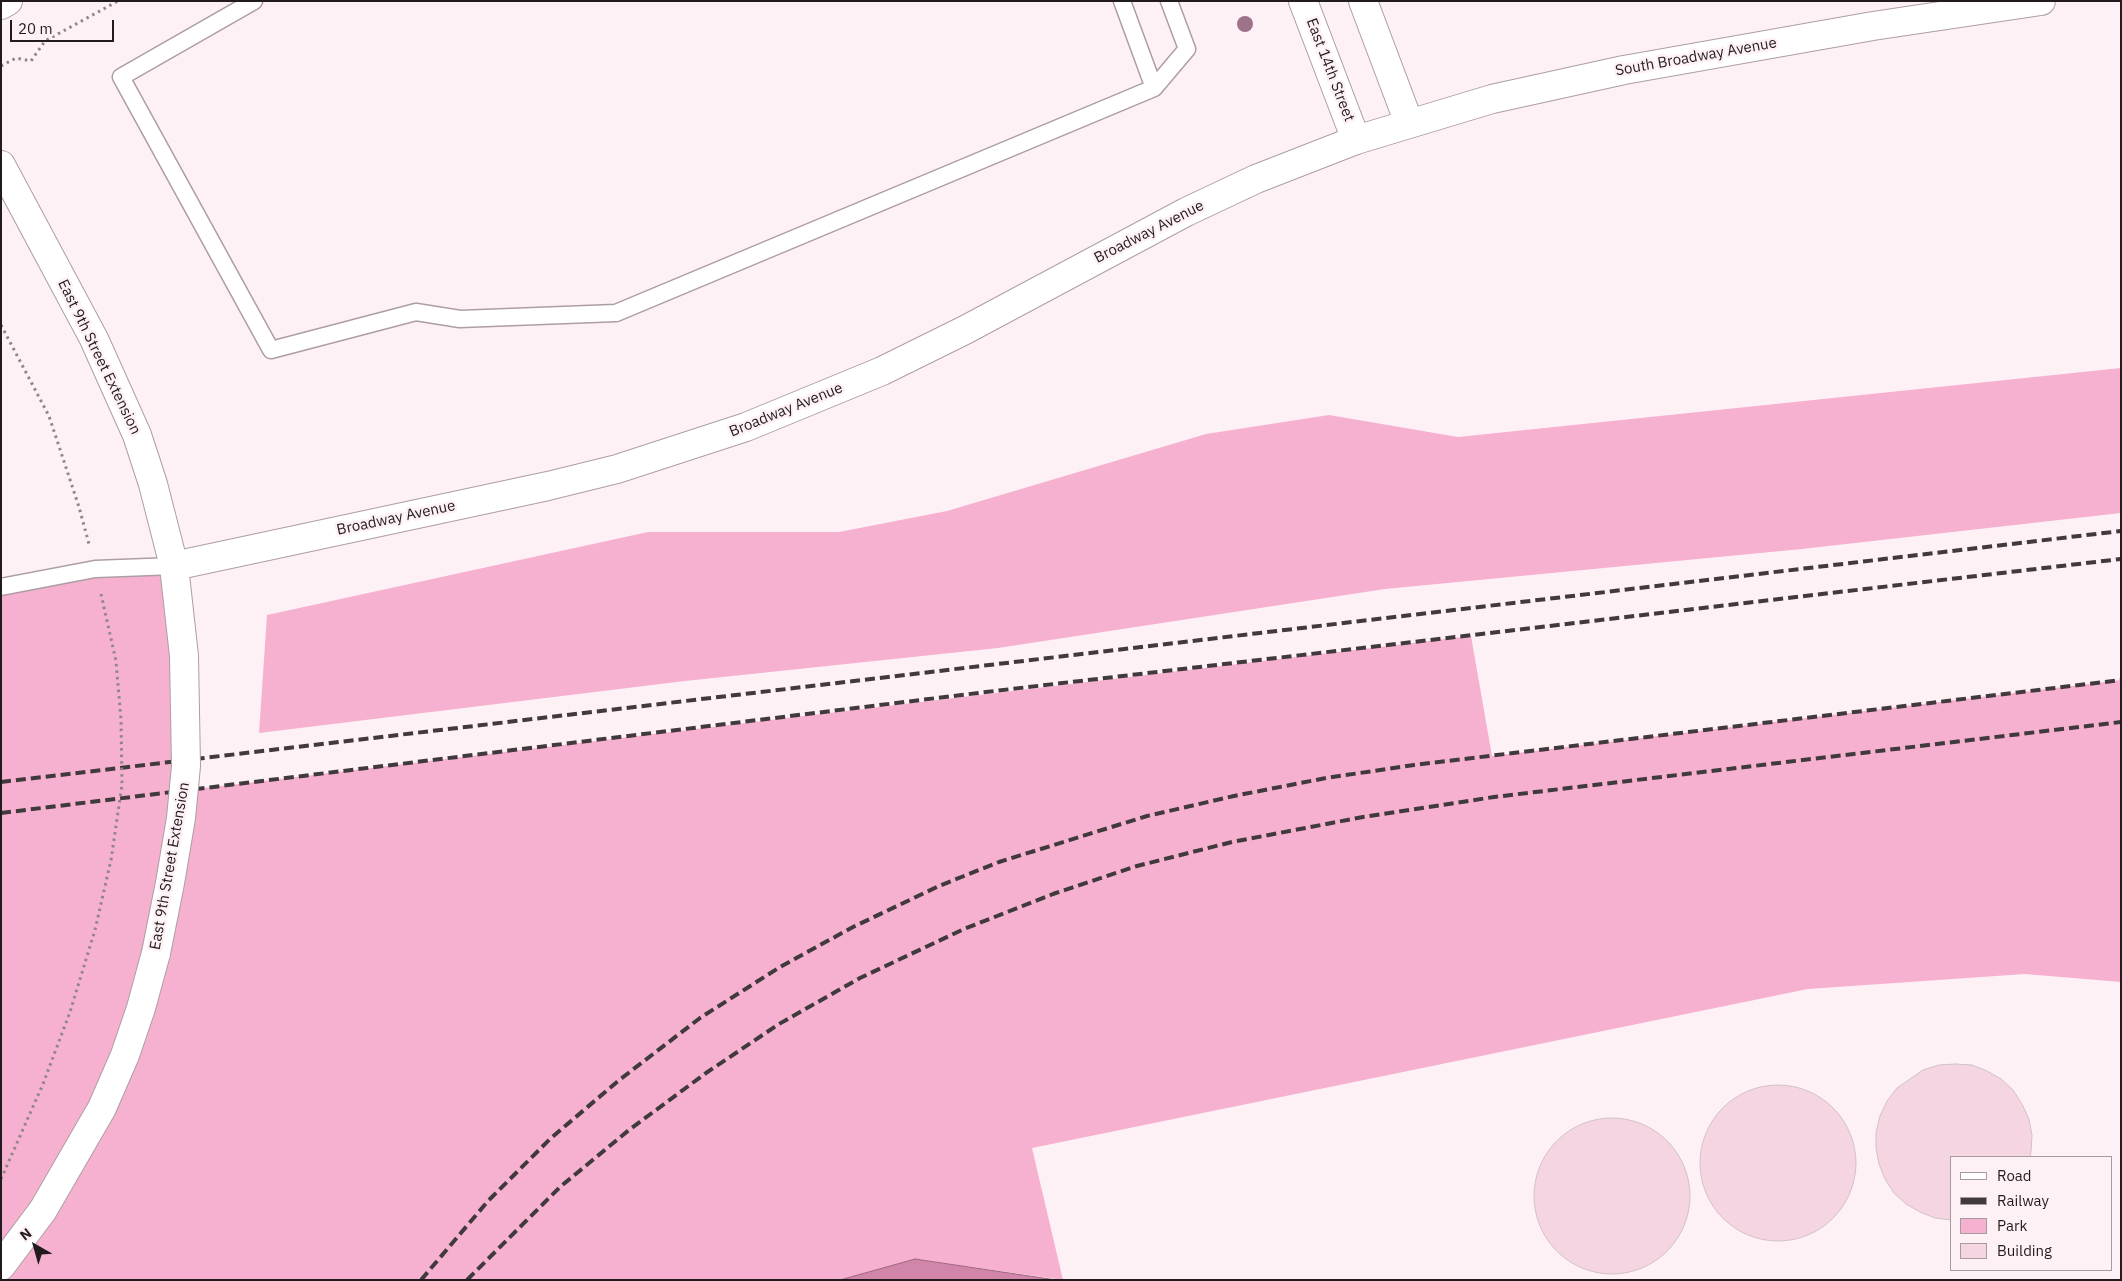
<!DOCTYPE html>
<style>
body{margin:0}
#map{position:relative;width:2122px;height:1281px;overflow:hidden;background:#fef1f6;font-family:"IBM Plex Sans",sans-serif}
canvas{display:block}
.frame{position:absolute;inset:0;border:2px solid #211b1e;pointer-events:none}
.legend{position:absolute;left:1950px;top:1156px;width:162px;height:115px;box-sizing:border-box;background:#fef1f6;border:1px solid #a69ba0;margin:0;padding:6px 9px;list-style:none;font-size:15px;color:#211b1e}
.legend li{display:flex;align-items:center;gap:10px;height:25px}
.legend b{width:25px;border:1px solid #a69ba0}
.north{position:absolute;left:10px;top:1221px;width:50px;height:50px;-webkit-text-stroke:4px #fef1f6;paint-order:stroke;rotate:322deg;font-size:14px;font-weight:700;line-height:20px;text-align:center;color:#211b1e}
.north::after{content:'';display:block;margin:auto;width:18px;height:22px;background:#211b1e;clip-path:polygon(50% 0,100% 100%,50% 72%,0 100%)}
.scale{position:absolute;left:10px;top:20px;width:104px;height:22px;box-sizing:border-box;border:2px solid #211b1e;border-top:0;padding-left:6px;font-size:15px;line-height:18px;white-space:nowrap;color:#211b1e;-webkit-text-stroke:4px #fef1f6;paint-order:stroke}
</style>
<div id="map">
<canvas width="2122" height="1281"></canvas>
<div class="frame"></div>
<ul class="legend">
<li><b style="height:6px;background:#fff"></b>Road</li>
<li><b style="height:6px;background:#413a3d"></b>Railway</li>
<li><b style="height:14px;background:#f7b1d0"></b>Park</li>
<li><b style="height:14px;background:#f6d5e3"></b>Building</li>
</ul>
<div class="north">N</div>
<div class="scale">20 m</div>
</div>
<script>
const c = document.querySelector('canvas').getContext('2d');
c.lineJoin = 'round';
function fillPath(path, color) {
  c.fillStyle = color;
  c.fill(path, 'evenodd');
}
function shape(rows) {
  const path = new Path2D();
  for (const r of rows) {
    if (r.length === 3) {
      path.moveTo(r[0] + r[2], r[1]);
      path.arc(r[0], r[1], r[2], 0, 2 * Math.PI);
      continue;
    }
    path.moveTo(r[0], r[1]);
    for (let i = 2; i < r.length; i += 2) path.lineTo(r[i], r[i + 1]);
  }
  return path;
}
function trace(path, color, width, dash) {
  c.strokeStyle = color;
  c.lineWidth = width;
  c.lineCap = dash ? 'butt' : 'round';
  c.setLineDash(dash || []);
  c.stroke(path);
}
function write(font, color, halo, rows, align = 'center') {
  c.font = font + ' "IBM Plex Sans",sans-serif';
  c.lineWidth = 5;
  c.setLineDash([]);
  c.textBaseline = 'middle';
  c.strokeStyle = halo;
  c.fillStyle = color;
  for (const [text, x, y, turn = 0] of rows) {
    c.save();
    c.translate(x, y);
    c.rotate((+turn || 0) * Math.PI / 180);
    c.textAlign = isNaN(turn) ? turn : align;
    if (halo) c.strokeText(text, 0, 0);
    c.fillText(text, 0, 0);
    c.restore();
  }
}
fillPath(shape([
 [2121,368,2121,513,1802,549,1385,589,998,648,685,681,259,733,267,615,648,532,839,532,947,511,1206,434,1329,415,1458,437],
 [174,566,196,789,1471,636,1492,756,2121,680,2121,982,2025,974,1808,989,1032,1148,1063,1280,915,1259,840,1280,1,1280,1,587]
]), '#f7b1d0');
const water = shape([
 [915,1259,1056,1280,840,1280,915,1259]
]);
fillPath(water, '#d185a8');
trace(water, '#9c657f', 1);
const building = shape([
 [1955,1064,1972,1065,1987,1071,2001,1079,2013,1090,2022,1104,2029,1119,2032,1135,2031,1152,2030,1157,1951,1157,1951,1220,1935,1218,1920,1212,1906,1204,1894,1193,1885,1179,1879,1164,1876,1148,1876,1132,1880,1116,1887,1101,1897,1088,1923,1070,1939,1065,1955,1064],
 [1778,1163,78],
 [1612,1196,78]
]);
fillPath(building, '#f6d5e3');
trace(building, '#d0c0c7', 1);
const service = shape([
 [254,1,121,77,271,350,416,312,460,319,616,313,1154,88,1187,49,1169,1],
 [1122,1,1154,88],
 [1,587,95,569,174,566]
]);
const tertiary = shape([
 [1,165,94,339,137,435,153,484,174,566,184,656],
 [174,566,548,486,617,469,746,427,882,371,965,330,1186,212,1256,179,1356,140],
 [1,1266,43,1210,102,1108,125,1055,141,1008,156,953]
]);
const primary = shape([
 [1303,1,1356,140,1492,99,1624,70,1873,26,2041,1],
 [1363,1,1409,123],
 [1,5,8,1]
]);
trace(service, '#ad9ea4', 19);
trace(tertiary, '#ad9ea4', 30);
trace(primary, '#ad9ea4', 30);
trace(shape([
 [1,66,16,58,31,61,45,41,118,1],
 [1,325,49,416,79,507,89,544],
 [101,594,116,661],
 [1,1179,43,1084,70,1012,95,930]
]), '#90868a', 3, [2.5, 4]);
trace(service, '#fff', 16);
trace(tertiary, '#fff', 28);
trace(primary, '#fff', 28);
trace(shape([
 [1,782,2121,531],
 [1,813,986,692,2121,559],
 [421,1280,488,1201,550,1139,618,1081,700,1018,780,967,853,927,939,886,999,862,1147,816,1234,796,1326,778,1414,765,2121,680],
 [467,1280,560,1187,629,1130,706,1073,779,1024,860,978,964,929,1053,894,1137,866,1232,842,1363,817,1494,797,2121,722]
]), '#413a3d', 4, [10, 5]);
const tertiaryBridge = shape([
 [156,953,170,883,181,818,186,766,184,656]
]);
trace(tertiaryBridge, '#ad9ea4', 30, []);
trace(shape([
 [95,930,111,860,122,785,121,720,116,661]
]), '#90868a', 3, [2.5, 4]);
trace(tertiaryBridge, '#fff', 28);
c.fillStyle = '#9d728a';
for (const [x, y] of [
 [1245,24]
]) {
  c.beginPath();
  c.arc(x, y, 8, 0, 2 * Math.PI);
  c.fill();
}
write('15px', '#211b1e', '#fef1f6', [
 ["South Broadway Avenue",1696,57,-10],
 ["East 14th Street",1330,70,69],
 ["Broadway Avenue",1149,232,-27],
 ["East 9th Street Extension",99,357,64],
 ["Broadway Avenue",786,410,-22],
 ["Broadway Avenue",396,518,-12],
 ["East 9th Street Extension",170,866,-80]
]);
</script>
